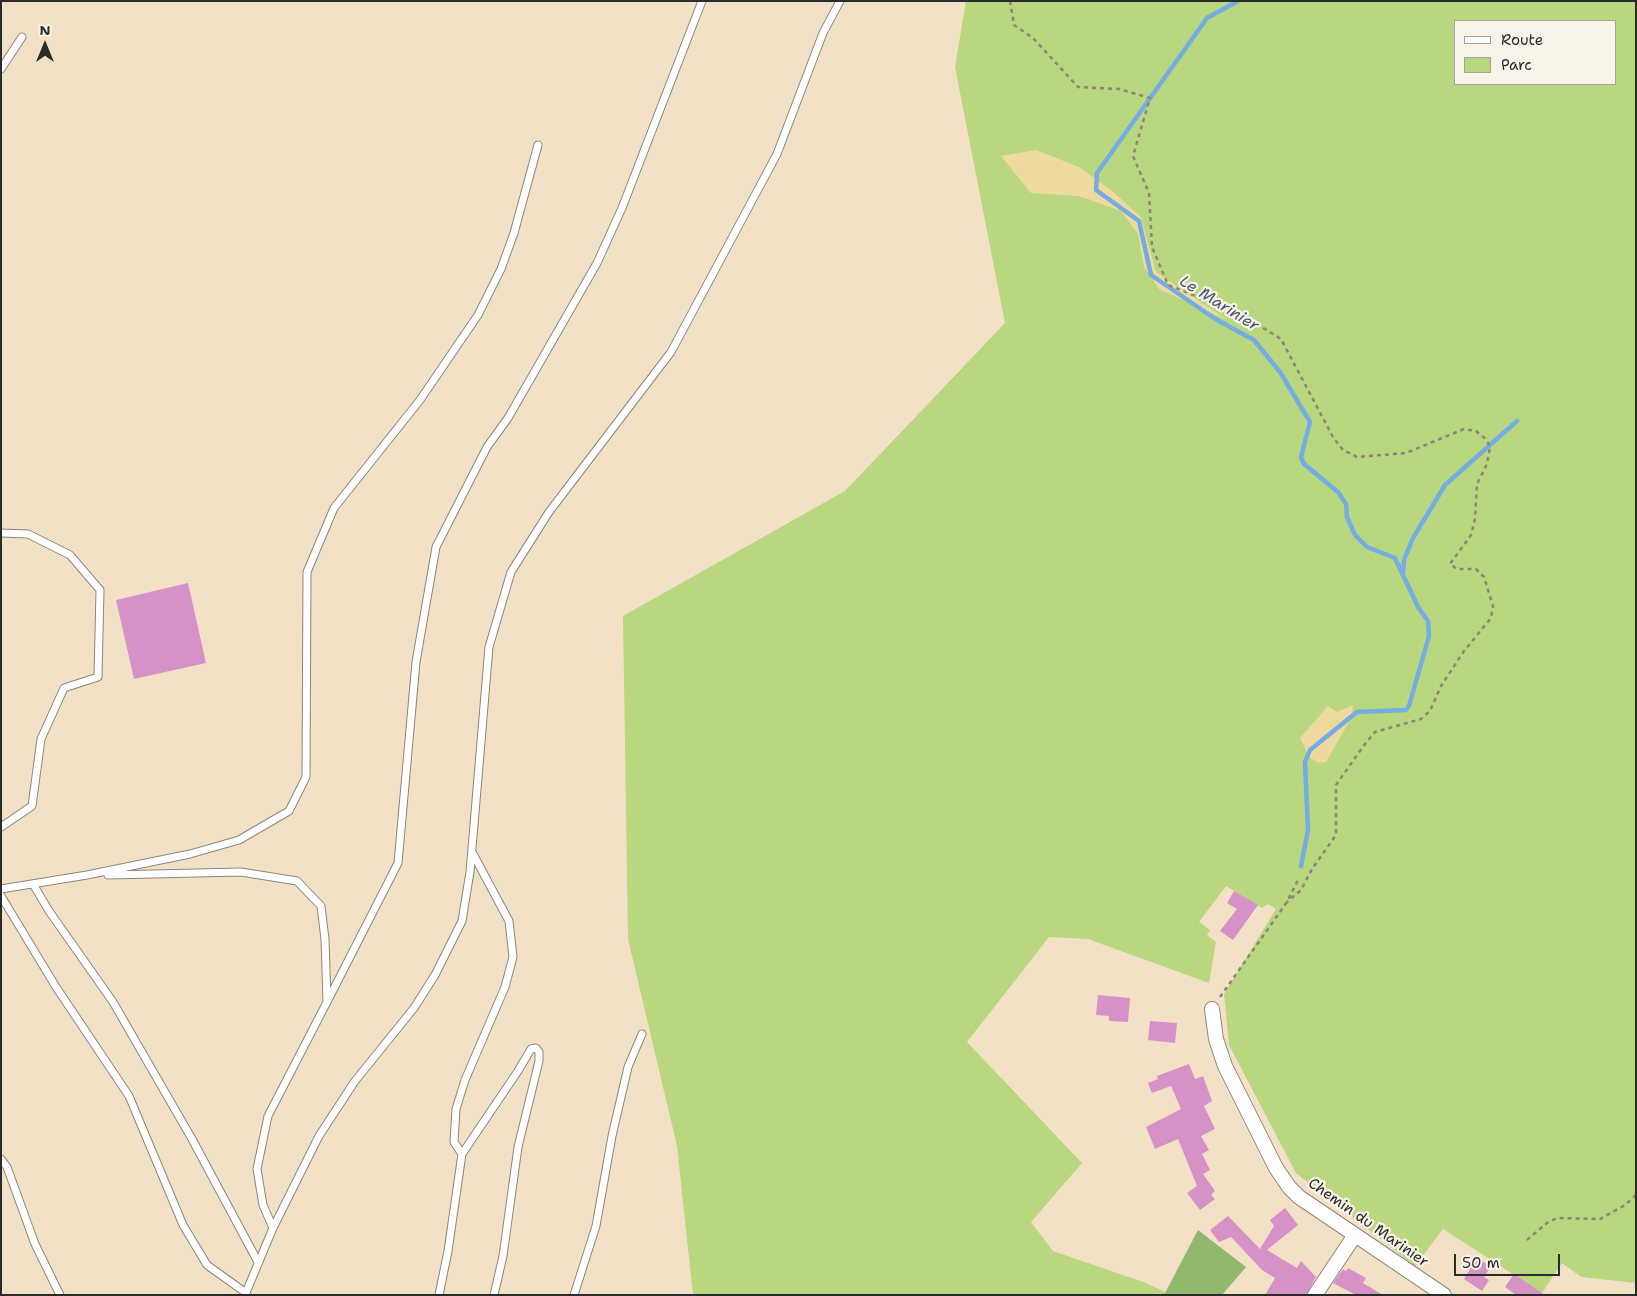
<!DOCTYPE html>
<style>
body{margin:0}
#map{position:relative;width:1637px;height:1296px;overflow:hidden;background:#f3e1c7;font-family:"Shantell Sans",sans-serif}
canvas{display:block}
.frame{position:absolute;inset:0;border:2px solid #2b2b2b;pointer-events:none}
.legend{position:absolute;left:1454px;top:20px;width:162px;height:65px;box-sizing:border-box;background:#f7f3e8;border:1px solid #a5a39c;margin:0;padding:6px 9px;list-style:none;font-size:15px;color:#2b2b2b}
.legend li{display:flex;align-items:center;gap:10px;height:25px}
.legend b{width:25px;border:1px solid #a5a39c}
.north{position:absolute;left:20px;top:20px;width:50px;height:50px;-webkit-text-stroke:4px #f7f3e8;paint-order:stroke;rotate:0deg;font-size:14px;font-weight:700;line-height:20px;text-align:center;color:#2b2b2b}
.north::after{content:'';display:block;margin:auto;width:18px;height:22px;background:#2b2b2b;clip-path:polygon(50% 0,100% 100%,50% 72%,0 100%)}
.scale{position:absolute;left:1454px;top:1254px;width:106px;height:22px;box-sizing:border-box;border:2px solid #2b2b2b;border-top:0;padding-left:6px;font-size:15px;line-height:18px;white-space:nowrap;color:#2b2b2b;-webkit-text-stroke:4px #f7f3e8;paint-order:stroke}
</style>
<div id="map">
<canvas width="1637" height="1296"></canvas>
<div class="frame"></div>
<ul class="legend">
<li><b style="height:6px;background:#fff"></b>Route</li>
<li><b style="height:14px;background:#b8d77e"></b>Parc</li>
</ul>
<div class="north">N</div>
<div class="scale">50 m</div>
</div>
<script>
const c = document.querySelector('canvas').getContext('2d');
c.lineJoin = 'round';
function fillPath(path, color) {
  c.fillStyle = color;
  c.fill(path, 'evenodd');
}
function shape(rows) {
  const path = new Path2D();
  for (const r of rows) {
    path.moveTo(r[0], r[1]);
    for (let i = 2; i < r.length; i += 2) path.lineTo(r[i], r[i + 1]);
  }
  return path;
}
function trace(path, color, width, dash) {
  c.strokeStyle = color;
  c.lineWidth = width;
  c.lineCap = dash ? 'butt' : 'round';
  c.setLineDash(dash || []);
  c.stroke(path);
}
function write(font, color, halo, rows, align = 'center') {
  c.font = font + ' "Shantell Sans",sans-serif';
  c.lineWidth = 4.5;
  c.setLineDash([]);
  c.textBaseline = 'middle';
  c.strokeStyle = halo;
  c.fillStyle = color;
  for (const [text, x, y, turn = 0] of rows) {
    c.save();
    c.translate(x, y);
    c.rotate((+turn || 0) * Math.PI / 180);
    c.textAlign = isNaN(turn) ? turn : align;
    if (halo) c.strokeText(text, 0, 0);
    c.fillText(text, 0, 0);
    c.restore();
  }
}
fillPath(shape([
 [966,1,1636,1,1636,1283,1581,1277,1562,1263,1542,1293,1443,1229,1415,1266,1296,1173,1229,1045,1224,994,1276,909,1268,904,1262,908,1226,886,1199,922,1210,930,1207,935,1216,942,1209,983,1088,939,1049,937,967,1042,1082,1163,1031,1222,1053,1251,1146,1283,1165,1292,1164,1295,693,1295,677,1146,628,939,623,616,845,491,1005,323,955,67],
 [1456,21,1616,21,1616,84,1456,84]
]), '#b8d77e');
fillPath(shape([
 [1198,1230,1246,1267,1222,1295,1164,1295]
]), '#92b86d');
fillPath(shape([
 [1036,150,1079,167,1112,191,1141,217,1156,272,1227,320,1159,289,1144,267,1138,234,1121,211,1079,196,1031,193,1001,156],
 [1353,705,1351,718,1326,762,1319,763,1309,757,1300,738,1328,706,1337,712]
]), '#eeda9e');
trace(shape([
 [1238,1,1207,18,1097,173,1096,190,1139,221,1151,275,1217,320,1254,340,1280,372,1310,422,1301,457,1304,464,1338,492,1346,504,1347,517,1355,535,1367,547,1395,558,1418,607,1428,621,1429,636,1409,706,1406,710,1357,712,1310,750,1305,762,1308,830,1301,866],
 [1403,574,1404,560,1413,538,1445,485,1517,421]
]), '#74ace3', 4.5);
fillPath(shape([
 [188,583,206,663,134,679,116,600],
 [1234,891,1258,905,1233,940,1220,931,1237,909,1227,903],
 [1098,995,1130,998,1128,1022,1109,1021,1109,1016,1096,1015],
 [1150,1021,1177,1023,1175,1043,1148,1040],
 [1189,1064,1195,1079,1203,1076,1212,1101,1204,1106,1215,1129,1201,1136,1209,1150,1202,1154,1210,1170,1203,1174,1215,1191,1211,1195,1215,1199,1200,1210,1187,1193,1197,1186,1178,1139,1155,1149,1146,1127,1181,1109,1171,1086,1152,1093,1148,1083,1158,1079,1157,1076],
 [1285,1208,1298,1225,1267,1250,1297,1268,1301,1261,1316,1277,1306,1295,1265,1295,1275,1278,1262,1270,1231,1237,1219,1242,1210,1230,1228,1216,1260,1249,1274,1226,1270,1220],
 [1477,1258,1491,1267,1484,1277,1489,1280,1482,1291,1464,1279],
 [1348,1268,1366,1278,1363,1283,1383,1295,1356,1295,1333,1283,1343,1269,1346,1271],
 [1514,1274,1545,1295,1516,1295,1505,1287]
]), '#d692c7');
const service = shape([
 [1,69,22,37],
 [1,533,28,534,70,555,100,590,98,677,64,688,41,739,32,806,1,827],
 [108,875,241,872,297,881,321,906,325,939,327,1002,268,1116,257,1169,263,1205,273,1228],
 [33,884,49,911,113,1002,192,1139,258,1262],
 [1,889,87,875,190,854,239,840,289,811,306,777,307,572,334,508,420,400,478,315,501,269,514,233,538,145],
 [1,896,56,987,129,1096,183,1225,207,1265,246,1293],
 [327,1002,398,863,416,662,436,547,487,447,508,418,597,263,622,208,702,1],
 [462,1154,454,1142,456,1109,465,1080,505,987,513,957,509,921,472,852],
 [1,1159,7,1167,35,1244,60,1295],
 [245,1295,273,1228,319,1136,355,1081,414,1008,435,975,462,921,470,872,489,647,511,572,549,512,671,352,777,154,823,33,840,1],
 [439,1295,448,1251,462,1154,518,1071,531,1049,536,1048,539,1052,539,1061,518,1147,503,1256,494,1295],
 [574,1295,596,1226,612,1136,628,1067,642,1034]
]);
const minor = shape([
 [1212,1009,1216,1039,1225,1066,1276,1168,1289,1187,1299,1197,1444,1295],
 [1315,1295,1355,1235]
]);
trace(service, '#8f8679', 9);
trace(minor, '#8f8679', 16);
trace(shape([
 [1010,1,1014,25,1033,38,1078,87,1119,89,1150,98,1133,156,1149,193,1152,247,1168,285,1239,313,1281,339,1333,437,1343,450,1357,457,1406,453,1464,429,1476,431,1486,439,1490,447,1487,464,1477,484,1475,519,1471,535,1450,564,1457,569,1476,569,1484,577,1493,606,1491,618,1464,651,1441,686,1430,711,1421,719,1375,732,1365,744,1336,785,1336,835,1312,869,1301,890,1287,902],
 [1220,997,1287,902,1299,878],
 [1527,1240,1547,1223,1557,1218,1600,1219,1625,1205,1636,1195]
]), '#8f8679', 2.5, [4, 4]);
trace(service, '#fff', 7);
trace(minor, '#fff', 14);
write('15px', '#2b2b2b', '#f7f3e8', [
 ["Chemin du Marinier",1368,1223,35]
]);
write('italic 16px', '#45586b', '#f7f3e8', [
 ["Le Marinier",1219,304,32]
]);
</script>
